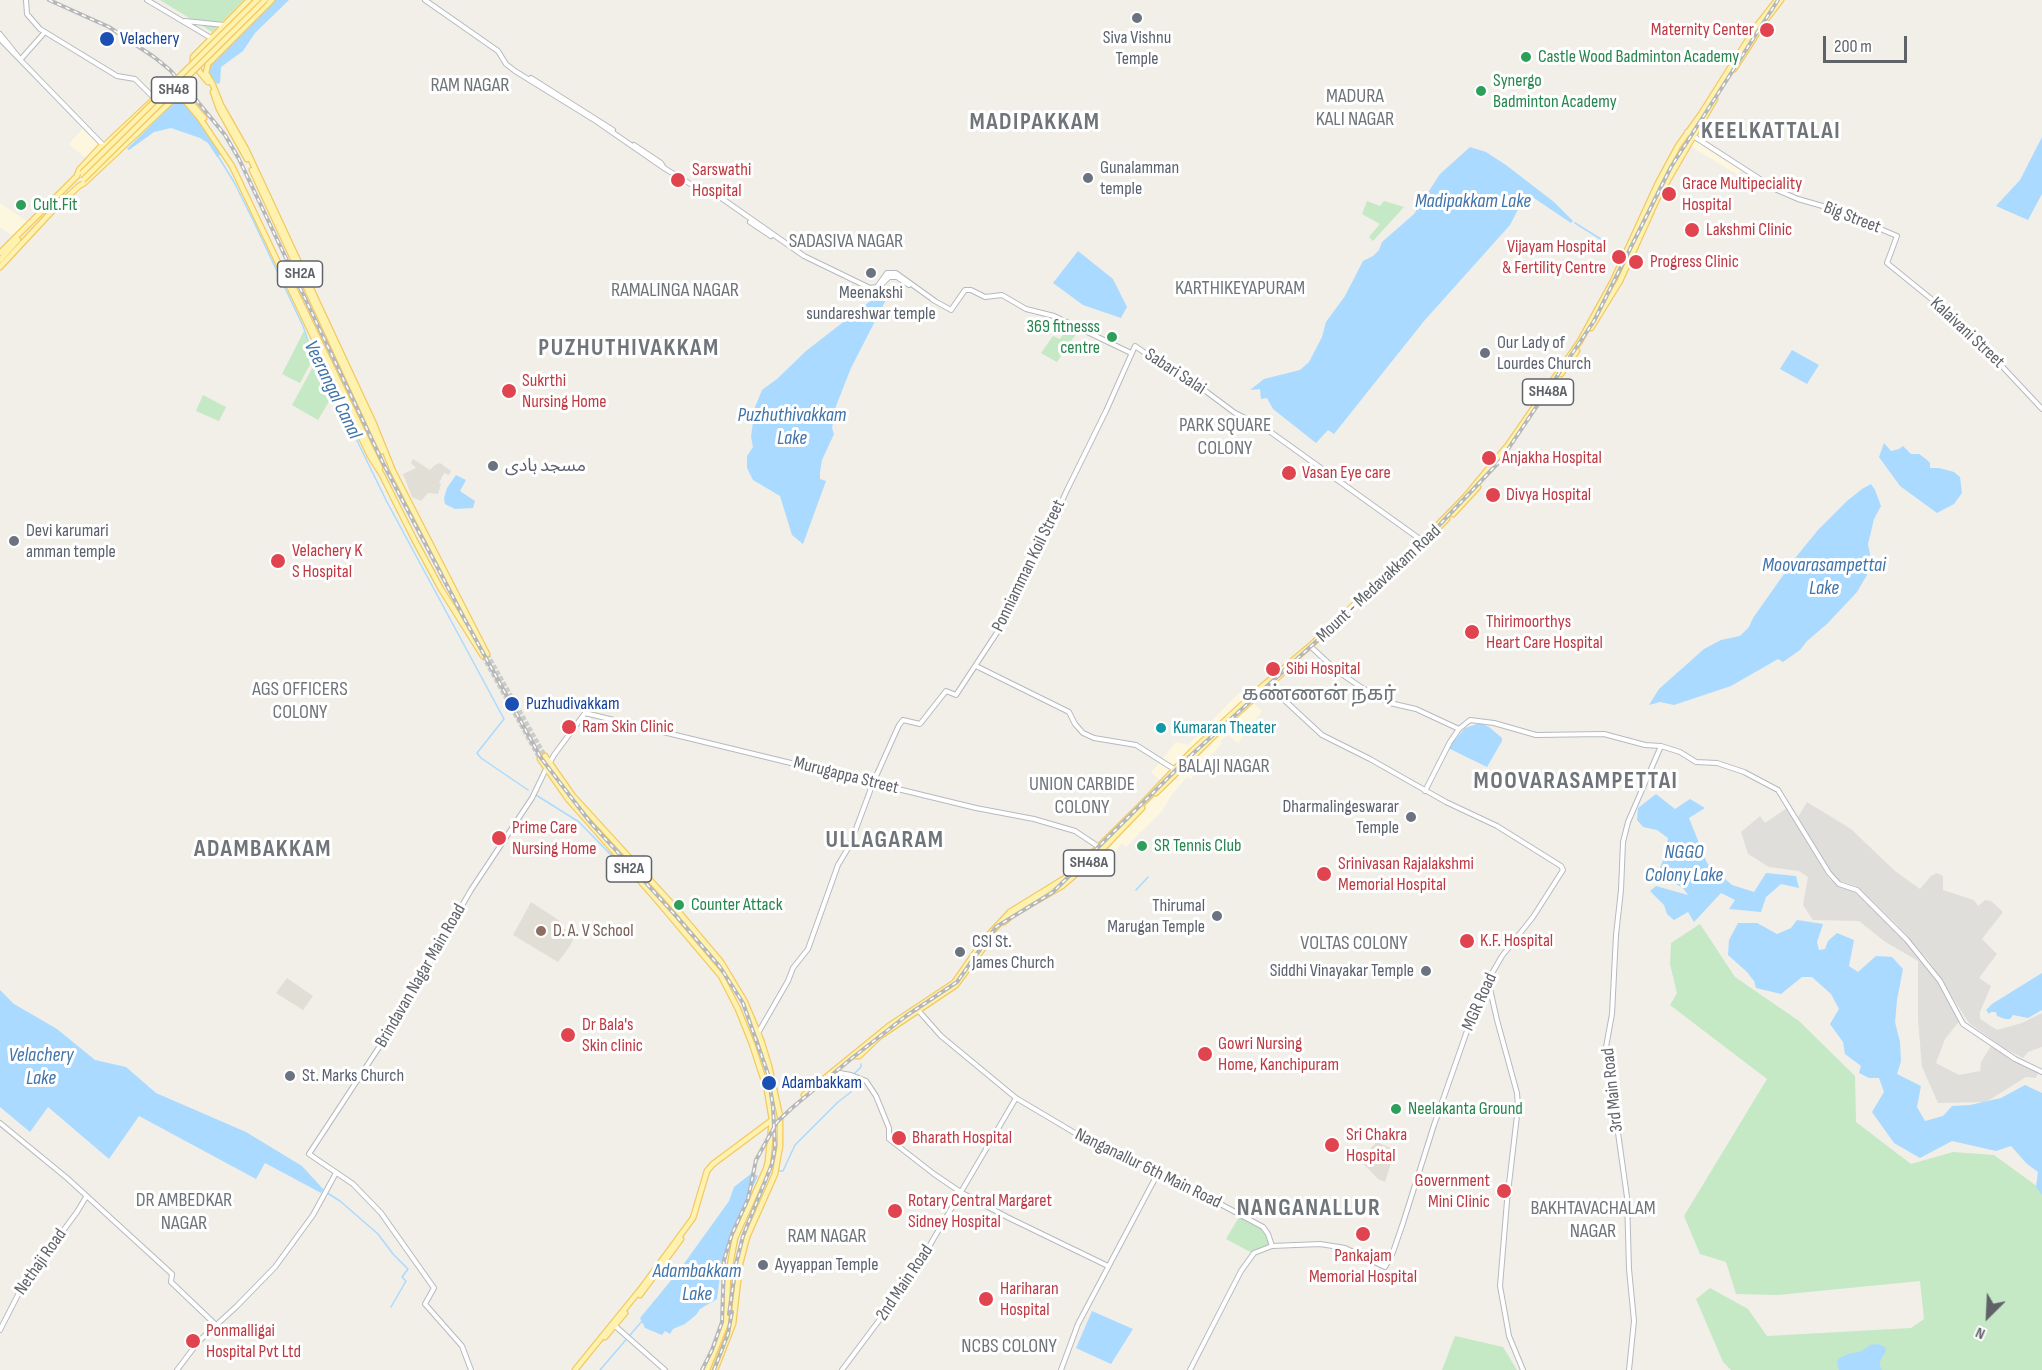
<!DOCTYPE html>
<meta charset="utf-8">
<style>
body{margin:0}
#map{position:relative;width:2042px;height:1370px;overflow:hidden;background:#f1efe8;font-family:"Sofia Sans Condensed",sans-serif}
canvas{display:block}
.north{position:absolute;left:1958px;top:1286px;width:60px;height:60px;-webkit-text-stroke:4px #fff;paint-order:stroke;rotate:204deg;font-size:16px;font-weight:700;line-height:24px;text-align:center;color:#5f6368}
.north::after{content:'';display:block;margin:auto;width:21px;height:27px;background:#5f6368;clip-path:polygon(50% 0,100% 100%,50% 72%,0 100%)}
.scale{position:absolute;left:1823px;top:36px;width:84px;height:27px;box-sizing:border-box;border:3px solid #5f6368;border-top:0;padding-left:8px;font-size:18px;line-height:21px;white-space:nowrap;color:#5f6368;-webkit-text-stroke:4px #fff;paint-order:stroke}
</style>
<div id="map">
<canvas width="2042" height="1370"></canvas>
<div class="north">N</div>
<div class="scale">200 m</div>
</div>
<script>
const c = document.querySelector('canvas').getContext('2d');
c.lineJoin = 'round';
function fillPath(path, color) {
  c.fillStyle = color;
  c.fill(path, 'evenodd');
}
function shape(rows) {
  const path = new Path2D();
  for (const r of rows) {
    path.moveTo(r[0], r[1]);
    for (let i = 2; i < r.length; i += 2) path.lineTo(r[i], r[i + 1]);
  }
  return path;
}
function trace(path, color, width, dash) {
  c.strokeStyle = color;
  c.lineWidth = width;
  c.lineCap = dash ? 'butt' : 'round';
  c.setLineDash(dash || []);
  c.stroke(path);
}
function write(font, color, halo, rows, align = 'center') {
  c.font = font + ' "Sofia Sans Condensed","Noto Sans Arabic","Noto Sans Tamil",sans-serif';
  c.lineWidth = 6;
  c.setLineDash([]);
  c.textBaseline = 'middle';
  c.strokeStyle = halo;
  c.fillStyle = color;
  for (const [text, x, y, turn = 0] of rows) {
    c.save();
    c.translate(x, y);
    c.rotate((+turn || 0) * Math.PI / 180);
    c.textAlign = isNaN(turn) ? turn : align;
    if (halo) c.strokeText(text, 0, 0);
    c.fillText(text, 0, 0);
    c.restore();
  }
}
fillPath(shape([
 [83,128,100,145,87,159,69,144],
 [1693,138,1742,169,1738,175,1689,145],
 [0,203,29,223,15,237,0,227],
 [1240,692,1249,697,1162,781,1151,773,1176,742,1188,745],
 [1252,702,1262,711,1238,743,1228,735,1220,741,1221,744,1191,779,1187,777,1173,793,1162,811,1126,847,1122,843,1115,852,1109,848,1100,860,1096,857,1135,815,1214,736]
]), '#fef7e0');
fillPath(shape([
 [1807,802,1851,829,1895,871,1920,889,1931,876,1937,873,1943,876,1943,890,1974,900,1978,906,1985,900,1991,901,2003,912,1982,939,1997,954,1979,978,1991,986,1980,1012,1980,1019,1997,1030,2022,1023,2042,1013,2042,1047,2028,1052,2023,1058,2004,1048,1969,1023,1929,961,1896,924,1856,886,1840,881,1832,874,1798,817],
 [1787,808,1829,879,1839,886,1854,891,1897,931,1947,995,1958,1017,1958,1023,1945,1039,1936,1063,1959,1075,1980,1071,1981,1062,1991,1046,2038,1073,2036,1078,2026,1077,1986,1102,1938,1103,1922,1067,1918,1020,1918,961,1884,941,1859,921,1813,920,1803,905,1808,877,1799,871,1769,867,1748,854,1741,832,1760,816,1765,823]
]), '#e0deda');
fillPath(shape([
 [413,459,430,470,435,465,440,463,451,471,449,475,444,473,439,483,441,484,438,494,428,493,421,501,412,497,403,474,416,468,411,463],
 [531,902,563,923,561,927,575,935,570,946,558,962,513,935],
 [287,978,313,996,303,1010,276,993],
 [1377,1142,1395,1150,1385,1182,1378,1179,1359,1159]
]), '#e1ded6');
fillPath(shape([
 [160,0,244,0,212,32],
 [1367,201,1380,206,1384,201,1404,207,1373,241,1369,237,1380,224,1362,214],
 [1068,327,1078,331,1057,362,1041,353,1053,336,1060,339],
 [304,331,313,359,300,383,282,374],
 [315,363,331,398,318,420,292,405],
 [203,395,226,407,219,421,196,411],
 [1700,924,1735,977,1799,1021,1855,1076,1856,1122,1911,1164,1953,1152,1994,1155,2042,1190,2042,1370,1731,1370,1723,1362,1696,1299,1710,1288,1748,1309,1767,1336,1911,1328,1924,1319,1920,1281,1778,1295,1736,1294,1726,1262,1700,1254,1684,1216,1767,1079,1670,1005,1677,993,1670,964,1671,943],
 [1239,1217,1263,1230,1271,1246,1252,1253,1226,1239],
 [1455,1336,1503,1347,1517,1370,1442,1370]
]), '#c5e8c5');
fillPath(shape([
 [274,0,289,0,255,33,243,51,221,67,220,83,217,84,208,72,210,66],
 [179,97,209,134,221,154,217,157,208,143,200,138,171,128,154,132,129,150,127,149],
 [2042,137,2042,194,2028,220,1996,206,2020,180],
 [1470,147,1486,152,1506,165,1554,202,1573,221,1571,223,1565,219,1531,196,1525,196,1510,225,1424,321,1334,434,1328,430,1316,443,1273,409,1267,398,1261,399,1260,389,1250,390,1264,379,1300,370,1309,362,1322,337,1326,322,1345,296,1363,261,1373,256,1379,250,1382,242,1414,214,1440,174],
 [1078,251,1113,279,1127,307,1121,318,1083,305,1053,283],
 [891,290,851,368,836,406,832,428,834,434,822,460,820,472,820,479,826,481,803,544,792,535,780,496,753,480,747,468,747,456,753,447,751,437,755,407,762,390,777,379,806,351,869,302],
 [1792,350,1819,365,1807,384,1780,369],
 [1884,443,1891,451,1899,449,1903,446,1911,454,1919,454,1926,459,1930,463,1930,468,1939,468,1954,472,1960,477,1962,493,1954,504,1937,513,1900,486,1879,457],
 [456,475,466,480,460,491,475,501,473,508,455,509,445,504,444,498,447,488],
 [1871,484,1875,490,1881,506,1874,519,1868,544,1870,554,1867,575,1857,592,1827,624,1807,641,1800,650,1783,662,1778,659,1731,686,1674,705,1660,702,1649,705,1659,689,1704,649,1721,640,1740,636,1749,627,1753,618,1796,557,1818,530,1847,501,1862,489],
 [1480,723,1489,727,1502,738,1502,741,1487,767,1448,748,1465,728],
 [1656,794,1675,809,1690,799,1705,808,1689,818,1707,863,1732,885,1754,892,1766,873,1796,876,1799,888,1781,884,1766,897,1761,912,1729,909,1735,900,1721,893,1694,922,1688,912,1674,920,1667,914,1664,905,1650,891,1656,886,1688,895,1683,888,1669,880,1659,870,1666,853,1668,838,1657,830,1643,827,1637,820,1638,808],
 [1797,920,1823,924,1817,942,1819,950,1825,949,1828,941,1837,933,1854,940,1849,966,1858,972,1876,956,1892,957,1903,969,1897,1000,1895,1022,1900,1042,1901,1061,1897,1074,1921,1086,1917,1107,1925,1121,1943,1116,1952,1106,1970,1105,2001,1098,2025,1085,2042,1093,2042,1195,2036,1187,2038,1172,2027,1164,2011,1146,1996,1151,1952,1141,1920,1158,1894,1143,1872,1112,1884,1092,1879,1078,1869,1078,1859,1073,1861,1066,1845,1054,1843,1042,1830,1024,1839,1009,1831,994,1812,977,1802,977,1781,994,1756,988,1754,981,1747,972,1728,955,1729,940,1738,923,1757,923,1777,934,1791,928],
 [2042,973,2042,1010,2028,1018,2013,1015,2010,1019,2005,1019,1997,1016,1996,1012,1991,1012,1989,1014,1986,1010,1992,1004],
 [0,990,14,1004,57,1029,95,1060,126,1067,156,1093,246,1132,302,1166,323,1189,321,1193,265,1163,256,1179,139,1116,109,1159,48,1107,30,1132,0,1107],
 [752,1173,758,1176,730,1236,722,1261,717,1299,700,1309,696,1315,685,1324,673,1329,670,1334,665,1331,662,1335,645,1328,640,1318,678,1272,729,1201,734,1187],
 [1092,1311,1133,1329,1111,1364,1076,1348],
 [1878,1344,1885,1347,1886,1351,1880,1361,1880,1366,1882,1370,1839,1370,1837,1363,1838,1359,1848,1354,1862,1351,1870,1345]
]), '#aadaff');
trace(shape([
 [184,97,196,86],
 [218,156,234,182,252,218,303,326,312,353,332,396,343,412,387,502,504,719,477,753,481,758,528,790],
 [1575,223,1607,243],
 [536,795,579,822,616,860],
 [1136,890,1148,877],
 [854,1074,861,1067,861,1064],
 [779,1171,783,1171,795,1145,838,1102,851,1092,853,1078],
 [321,1189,340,1201,378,1234,393,1254,408,1269,402,1277,406,1281,391,1307],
 [600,1370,643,1320]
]), '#aadaff', 1.5);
trace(shape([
 [487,654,545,756],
 [483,656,540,759]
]), '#ccccc8', 4.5, [4.5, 2]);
const secondary = shape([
 [26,0,27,14,40,29,117,76,135,79,154,98],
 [147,0,211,38],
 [425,0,498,51,506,64,515,71,596,121,664,168,692,185,704,187,717,195,804,256,870,288,877,287,887,273,896,273,935,301],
 [185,21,224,25],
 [0,34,20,59],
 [0,39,104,146],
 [21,59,45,32],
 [531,78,613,130],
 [1687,132,1777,190,1798,199,1833,209,1897,236,1887,263,1945,310,1999,363,2042,409],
 [634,145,661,163,664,168],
 [750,222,771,236],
 [866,289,874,292,889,277,897,277,909,285],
 [933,300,951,310,965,290,971,290,985,297,1002,295,1026,309,1054,316,1131,353],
 [1310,646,1336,670,1362,688,1390,703,1416,709,1459,729],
 [976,666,1069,712,1075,724,1083,733,1094,738,1136,745,1177,771],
 [549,764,554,755,585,713,976,808,1034,819,1075,831,1099,847],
 [1425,791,1450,742,1459,729,1470,720,1494,723,1536,735,1604,734,1645,745,1661,746,1680,752,1696,762,1717,763,1744,772,1778,790,1829,873,1839,884,1857,890,1907,940,1940,981,1963,1024,2015,1059,2042,1072],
 [1488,980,1497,1020,1517,1093,1518,1107,1507,1201,1500,1286,1509,1336,1523,1370],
 [917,1009,941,1036,1016,1098,1080,1136,1200,1193,1263,1227,1268,1234,1272,1246],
 [758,1033,788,981,793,968,808,949,838,865,850,845,873,783,899,725,903,720,920,724,946,691,956,695,1000,628,1025,582,1067,490,1106,411,1135,346,1173,372,1184,375,1235,413,1265,428,1424,542],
 [834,1072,851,1075,866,1081,876,1096,889,1128,889,1139,934,1174,962,1193,1007,1217,1108,1266],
 [0,1123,67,1178,172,1274,171,1282,215,1324],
 [614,1325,665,1370],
 [0,1330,23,1285,77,1212,86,1197],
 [177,1370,199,1341,237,1306,275,1267,313,1215,336,1173],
 [471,1370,462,1346,425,1304,434,1288,381,1213,353,1184,309,1154,389,1032,471,890,532,798,546,769],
 [842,1370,910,1279,1016,1098],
 [1061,1370,1078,1324,1158,1173],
 [1190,1370,1241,1271,1254,1253,1272,1246,1320,1244,1345,1248,1385,1267,1393,1252,1403,1223,1434,1125,1480,994,1502,956,1533,917,1563,870,1561,866,1497,826,1446,802,1370,759,1322,735,1268,685],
 [1629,1370,1634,1321,1629,1269,1627,1197,1606,1047,1612,1014,1616,935,1621,890,1623,842,1628,822,1661,746]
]);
const primary = shape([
 [208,64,206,73,213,85,221,105,246,149,374,424,393,471,487,654],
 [208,64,272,0],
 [1734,69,1765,21,1781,0],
 [198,70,208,82],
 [199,70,193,64,193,57,249,0],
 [213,92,219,109,247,159],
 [192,104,204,118],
 [101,146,104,146,168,86,181,96,199,117,232,166,370,456,382,475,414,539,441,589,483,656],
 [252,170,382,451],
 [77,176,79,170,101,146],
 [0,253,77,176],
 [0,260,18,240],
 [0,267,55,208,79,186,84,183,179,94],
 [288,276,380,468],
 [1591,328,1620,281,1657,199,1715,99],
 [1561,374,1577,351],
 [1453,514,1478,487],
 [1434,532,1447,519],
 [1231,719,1287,669],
 [545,756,573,796,672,904,721,962,745,1002,761,1040,769,1066,780,1116,780,1146,775,1174,747,1237,740,1264,733,1324,715,1370],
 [540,759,568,799,656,899,721,976,738,1009,752,1044,767,1090,772,1120,768,1161,766,1169,735,1238,728,1276,726,1323,707,1370],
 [1156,793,1216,734],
 [1004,922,1012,915,1062,886,1094,858,1142,808],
 [853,1056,859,1056,880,1036,956,985,993,935],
 [804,1095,889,1026,954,983,984,940,1010,912,1070,875,1145,801,1192,751,1258,690,1310,646,1417,546,1465,497,1508,445,1580,341,1613,281,1658,183,1678,146,1701,114,1756,27,1777,0],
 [640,1295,681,1239],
 [605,1337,625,1313],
 [575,1370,640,1290,693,1218,707,1171,713,1164,772,1120]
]);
trace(secondary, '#b6babf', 6);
trace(primary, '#f2c960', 7);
trace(secondary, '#fff', 4);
trace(primary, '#fff2af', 4.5);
const rail = shape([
 [49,0,109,27,154,57,170,70,193,96,225,135,239,159,384,465,465,620,541,758,590,822,678,918,720,967,743,1003,768,1074,773,1107,775,1147,772,1164,743,1236,736,1264,729,1314],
 [702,1370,712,1350,722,1322,724,1260,732,1234,748,1199,756,1160,777,1122,793,1107,852,1058,906,1016,957,982,996,927,1053,892,1188,758,1409,557,1500,461,1594,321,1671,167,1778,0],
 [714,1370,728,1334,732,1312]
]);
trace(rail, '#b6b7b8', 4);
trace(rail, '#fff', 1.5, [4.5]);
const primaryBridge = shape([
 [82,173,257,0],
 [83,180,265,0]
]);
trace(primaryBridge, '#f2c960', 7, []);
trace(primaryBridge, '#fff2af', 4.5);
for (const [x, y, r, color] of [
 [1137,18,6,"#6b7280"],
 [1767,30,8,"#e0444e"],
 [107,39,8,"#1a4fb4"],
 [1526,57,6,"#2e9e5b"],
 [1481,91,6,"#2e9e5b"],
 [1088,178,6,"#6b7280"],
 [678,180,8,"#e0444e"],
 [1669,194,8,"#e0444e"],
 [21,205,6,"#2e9e5b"],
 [1692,230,8,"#e0444e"],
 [1619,257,8,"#e0444e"],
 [1636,262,8,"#e0444e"],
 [871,273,6,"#6b7280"],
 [1112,337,6,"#2e9e5b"],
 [1485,353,6,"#6b7280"],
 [509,391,8,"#e0444e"],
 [1489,458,8,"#e0444e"],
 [493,466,6,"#6b7280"],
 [1289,473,8,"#e0444e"],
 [1493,495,8,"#e0444e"],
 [14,541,6,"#6b7280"],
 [278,561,8,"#e0444e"],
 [1472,632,8,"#e0444e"],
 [1273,669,8,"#e0444e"],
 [512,704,8,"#1a4fb4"],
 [569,727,8,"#e0444e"],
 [1161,728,6,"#0f9aa8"],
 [1411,817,6,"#6b7280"],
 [499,838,8,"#e0444e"],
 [1142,846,6,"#2e9e5b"],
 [1324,874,8,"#e0444e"],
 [679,905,6,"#2e9e5b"],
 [1217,916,6,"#6b7280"],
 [541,931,6,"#8d6e63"],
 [1467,941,8,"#e0444e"],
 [960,952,6,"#6b7280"],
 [1426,971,6,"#6b7280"],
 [568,1035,8,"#e0444e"],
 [1205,1054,8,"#e0444e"],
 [290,1076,6,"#6b7280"],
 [769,1083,8,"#1a4fb4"],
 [1396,1109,6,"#2e9e5b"],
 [899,1138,8,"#e0444e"],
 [1332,1145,8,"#e0444e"],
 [1504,1191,8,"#e0444e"],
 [895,1211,8,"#e0444e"],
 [1363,1234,8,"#e0444e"],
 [763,1265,6,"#6b7280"],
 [986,1299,8,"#e0444e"],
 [193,1341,8,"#e0444e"]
]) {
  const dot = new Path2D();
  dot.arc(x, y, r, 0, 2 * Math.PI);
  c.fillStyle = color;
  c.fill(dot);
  trace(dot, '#fff', 2);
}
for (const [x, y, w] of [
 [174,90,45],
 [300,274,45],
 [1548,392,51],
 [1089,863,51],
 [629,869,45]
]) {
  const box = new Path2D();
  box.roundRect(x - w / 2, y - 13, w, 26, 4.5);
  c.fillStyle = '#fff';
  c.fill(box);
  trace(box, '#5f6368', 1.5);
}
write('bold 16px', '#5f6368', null, [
 ["SH48",174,90],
 ["SH2A",300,274],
 ["SH48A",1548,392],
 ["SH48A",1089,863],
 ["SH2A",629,869]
]);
write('18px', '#be3a42', '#fff', [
 ["Maternity Center",1754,30,"right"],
 ["Sarswathi",692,170],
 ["Hospital",692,191],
 ["Grace Multipeciality",1682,184],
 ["Hospital",1682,205],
 ["Lakshmi Clinic",1706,230],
 ["Vijayam Hospital",1606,247,"right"],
 ["& Fertility Centre",1606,268,"right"],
 ["Progress Clinic",1650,262],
 ["Sukrthi",522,381],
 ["Nursing Home",522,402],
 ["Anjakha Hospital",1502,458],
 ["Vasan Eye care",1302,473],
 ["Divya Hospital",1506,495],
 ["Velachery K",292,551],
 ["S Hospital",292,572],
 ["Thirimoorthys",1486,622],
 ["Heart Care Hospital",1486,643],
 ["Sibi Hospital",1286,669],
 ["Ram Skin Clinic",582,727],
 ["Prime Care",512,828],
 ["Nursing Home",512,849],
 ["Srinivasan Rajalakshmi",1338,864],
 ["Memorial Hospital",1338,885],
 ["K.F. Hospital",1480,941],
 ["Dr Bala's",582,1025],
 ["Skin clinic",582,1046],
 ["Gowri Nursing",1218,1044],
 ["Home, Kanchipuram",1218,1065],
 ["Sri Chakra",1346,1135],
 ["Hospital",1346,1156],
 ["Bharath Hospital",912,1138],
 ["Government",1490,1181,"right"],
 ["Mini Clinic",1490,1202,"right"],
 ["Rotary Central Margaret",908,1201],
 ["Sidney Hospital",908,1222],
 ["Pankajam",1363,1256,"center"],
 ["Memorial Hospital",1363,1277,"center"],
 ["Hariharan",1000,1289],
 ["Hospital",1000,1310],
 ["Ponmalligai",206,1331],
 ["Hospital Pvt Ltd",206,1352]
], 'left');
write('18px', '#5b616d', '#fff', [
 ["Siva Vishnu",1137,38,"center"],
 ["Temple",1137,59,"center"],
 ["Gunalamman",1100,168],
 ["temple",1100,189],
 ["Meenakshi",871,293,"center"],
 ["sundareshwar temple",871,314,"center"],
 ["Our Lady of",1497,343],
 ["Lourdes Church",1497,364],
 ["مسجد ہادی",505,466],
 ["Devi karumari",26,531],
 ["amman temple",26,552],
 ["Dharmalingeswarar",1399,807,"right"],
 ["Temple",1399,828,"right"],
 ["Thirumal",1205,906,"right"],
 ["Marugan Temple",1205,927,"right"],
 ["CSI St.",972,942],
 ["James Church",972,963],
 ["Siddhi Vinayakar Temple",1414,971,"right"],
 ["St. Marks Church",302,1076],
 ["Ayyappan Temple",775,1265]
], 'left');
write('18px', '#164399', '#fff', [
 ["Velachery",120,39],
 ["Puzhudivakkam",526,704],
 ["Adambakkam",782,1083]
], 'left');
write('18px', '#27864d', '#fff', [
 ["Castle Wood Badminton Academy",1538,57],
 ["Synergo",1493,81],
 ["Badminton Academy",1493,102],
 ["Cult.Fit",33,205],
 ["369 fitnesss",1100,327,"right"],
 ["centre",1100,348,"right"],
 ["SR Tennis Club",1154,846],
 ["Counter Attack",691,905],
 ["Neelakanta Ground",1408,1109]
], 'left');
write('18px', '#5f6368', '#fff', [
 ["Big Street",1852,218,21],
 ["Kalaivani Street",1967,333,43],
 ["Sabari Salai",1175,372,33],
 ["Ponniamman Koil Street",1029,566,-64],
 ["Mount - Medavakkam Road",1379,584,-43],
 ["Murugappa Street",846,776,14],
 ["Brindavan Nagar Main Road",421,976,-60],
 ["MGR Road",1480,1002,-66],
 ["3rd Main Road",1613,1090,-96],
 ["Nanganallur 6th Main Road",1148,1169,26],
 ["Nethaji Road",41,1262,-55],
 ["2nd Main Road",905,1283,-56]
]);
write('18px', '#0d838f', '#fff', [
 ["Kumaran Theater",1173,728]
], 'left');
write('18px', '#785e54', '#fff', [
 ["D. A. V School",553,931]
], 'left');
write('20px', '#70757a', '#fff', [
 ["RAM NAGAR",470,86],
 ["MADURA",1355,97],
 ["KALI NAGAR",1355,120],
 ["SADASIVA NAGAR",846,242],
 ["KARTHIKEYAPURAM",1240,289],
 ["RAMALINGA NAGAR",675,291],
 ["PARK SQUARE",1225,426],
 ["COLONY",1225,449],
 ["AGS OFFICERS",300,690],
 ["COLONY",300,713],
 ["கண்ணன் நகர்",1319,695],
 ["BALAJI NAGAR",1224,767],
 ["UNION CARBIDE",1082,785],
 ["COLONY",1082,808],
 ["VOLTAS COLONY",1354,944],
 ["DR AMBEDKAR",184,1201],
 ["NAGAR",184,1224],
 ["BAKHTAVACHALAM",1593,1209],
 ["NAGAR",1593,1232],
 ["RAM NAGAR",827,1237],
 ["NCBS COLONY",1009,1347]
]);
write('italic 20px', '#4174aa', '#fff', [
 ["Madipakkam Lake",1473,202],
 ["Veerangal Canal",332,390,64],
 ["Puzhuthivakkam",792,416],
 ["Lake",792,439],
 ["Moovarasampettai",1824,566],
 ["Lake",1824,589],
 ["NGGO",1684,853],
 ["Colony Lake",1684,876],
 ["Velachery",41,1056],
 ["Lake",41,1079],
 ["Adambakkam",697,1272],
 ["Lake",697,1295]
]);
c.letterSpacing = '1.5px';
write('bold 24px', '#70757a', '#fff', [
 ["MADIPAKKAM",1035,123],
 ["KEELKATTALAI",1771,132],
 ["PUZHUTHIVAKKAM",629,349],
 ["MOOVARASAMPETTAI",1576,782],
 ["ULLAGARAM",885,841],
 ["ADAMBAKKAM",263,850],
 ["NANGANALLUR",1309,1209]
]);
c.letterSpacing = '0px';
</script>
